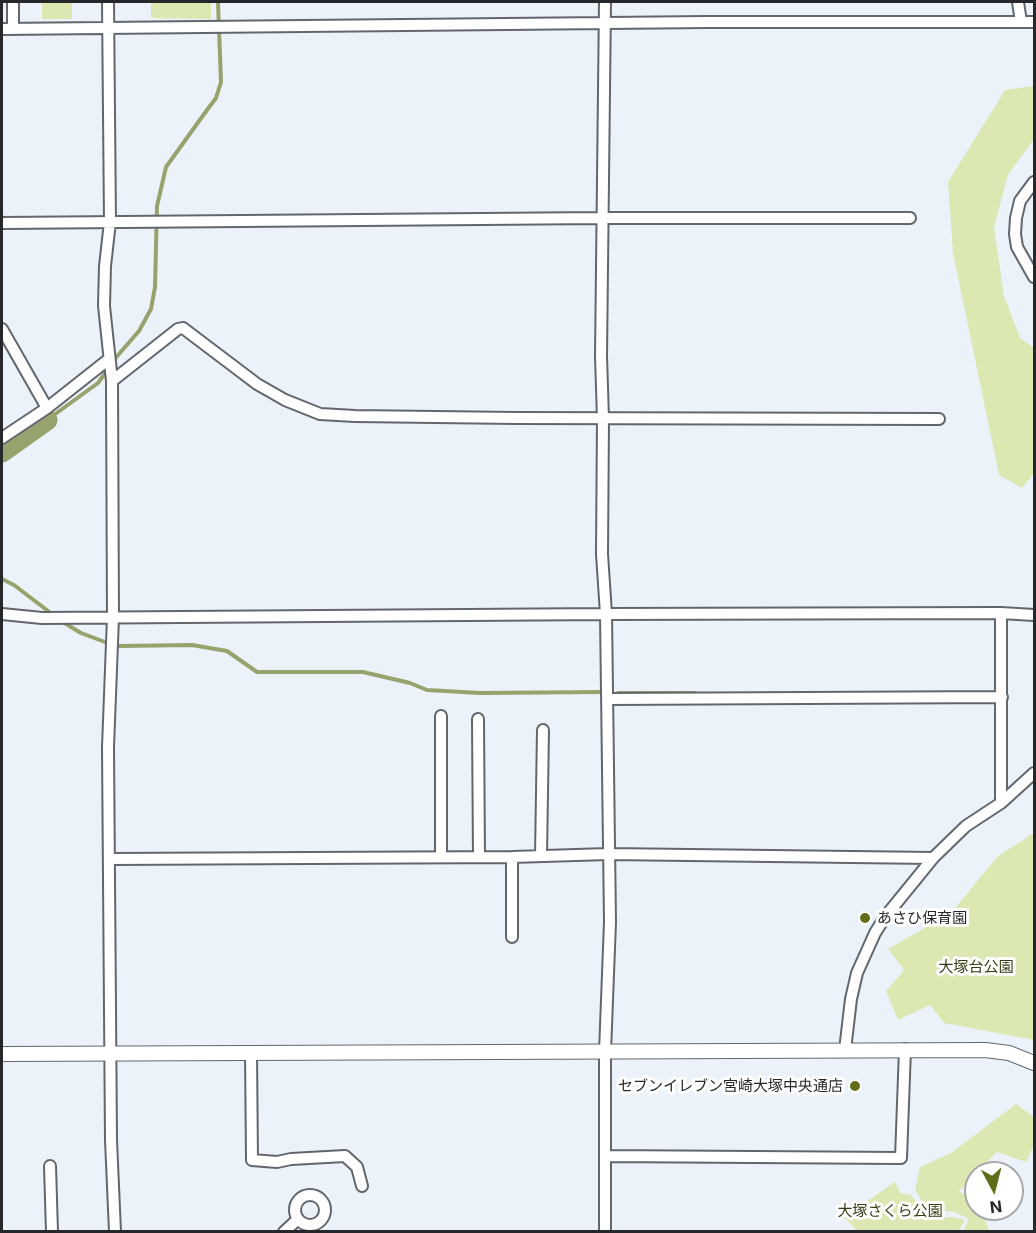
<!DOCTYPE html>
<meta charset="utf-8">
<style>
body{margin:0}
#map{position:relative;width:1036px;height:1233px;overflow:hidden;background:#ecf2fa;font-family:Inter,sans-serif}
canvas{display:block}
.frame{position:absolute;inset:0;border:3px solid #25272a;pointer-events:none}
.north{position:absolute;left:964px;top:1161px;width:60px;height:60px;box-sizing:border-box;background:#fff;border:2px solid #a8a9aa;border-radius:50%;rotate:173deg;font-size:16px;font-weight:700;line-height:24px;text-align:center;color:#25272a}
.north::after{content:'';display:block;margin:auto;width:21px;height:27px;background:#5f6d18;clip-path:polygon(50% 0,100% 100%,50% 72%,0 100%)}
</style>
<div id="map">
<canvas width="1036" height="1233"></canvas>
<div class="frame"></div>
<div class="north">N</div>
</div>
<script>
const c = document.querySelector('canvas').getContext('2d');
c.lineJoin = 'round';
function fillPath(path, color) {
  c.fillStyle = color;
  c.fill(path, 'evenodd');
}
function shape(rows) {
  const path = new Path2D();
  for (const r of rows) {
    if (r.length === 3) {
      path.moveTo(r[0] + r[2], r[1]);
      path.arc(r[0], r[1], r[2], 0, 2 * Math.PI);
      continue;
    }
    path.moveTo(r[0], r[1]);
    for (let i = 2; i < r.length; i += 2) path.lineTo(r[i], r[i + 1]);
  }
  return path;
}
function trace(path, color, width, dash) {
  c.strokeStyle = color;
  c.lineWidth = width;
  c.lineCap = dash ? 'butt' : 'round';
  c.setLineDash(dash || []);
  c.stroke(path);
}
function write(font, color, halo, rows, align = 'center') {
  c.font = font + ' Inter,"Noto Sans JP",sans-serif';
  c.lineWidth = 6;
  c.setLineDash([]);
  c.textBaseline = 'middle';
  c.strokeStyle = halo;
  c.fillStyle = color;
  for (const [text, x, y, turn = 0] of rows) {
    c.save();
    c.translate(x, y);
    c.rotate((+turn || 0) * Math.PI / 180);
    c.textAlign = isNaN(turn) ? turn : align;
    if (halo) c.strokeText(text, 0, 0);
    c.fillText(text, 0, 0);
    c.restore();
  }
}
fillPath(shape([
 [42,2,72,2,72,19,42,19],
 [151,2,211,2,211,19,151,18],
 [1034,86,1034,139,1008,175,994,227,1004,296,1020,338,1034,348,1034,473,1022,488,999,475,953,253,948,182,1005,90],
 [1034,833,1034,1040,944,1023,930,1005,898,1020,886,991,904,970,888,949,951,913,998,856],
 [1016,1104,1034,1117,1034,1145,1026,1162,997,1152,959,1191,976,1202,976,1209,981,1209,989,1230,963,1231,969,1219,954,1212,926,1208,915,1190,920,1167,951,1153],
 [895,1182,900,1193,911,1195,928,1217,952,1217,965,1220,959,1231,857,1231,844,1217]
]), '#dbe8b1');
trace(shape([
 [112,362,139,331,151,309,155,287,157,206,166,167,207,110,216,98,221,82,218,2],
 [47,420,98,383,108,369],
 [2,579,14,585,52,614],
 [61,621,81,633,105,642],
 [119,646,192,645,227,651,257,672,363,672,410,683,427,690,480,693,601,692],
 [618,693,695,693]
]), '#97a36d', 4);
trace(shape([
 [2,452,47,420]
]), '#97a36d', 21);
const minor = shape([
 [13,2,13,29],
 [108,2,110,222,105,266,104,306,112,381,113,617,108,747,111,1140,115,1232],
 [1018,2,1021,22],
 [2,29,707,22,1034,22],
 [1034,182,1020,201,1016,218,1015,234,1017,247,1034,277],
 [2,223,601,218,910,218],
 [2,329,47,408],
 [112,381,178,329,183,328,257,384,285,400,320,414,355,416,516,418,939,419],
 [2,438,47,408,109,359],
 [2,614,42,618,606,614,1001,613,1034,615],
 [608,699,1002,697],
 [441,716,441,857],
 [478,719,479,857],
 [1001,803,1001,613],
 [541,856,543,730],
 [109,859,512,857,608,854,933,858],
 [512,937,512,857],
 [845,1050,851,999,857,973,875,933,885,917,933,858,966,826,1001,803,1034,773],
 [251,1053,252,1160,277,1162,291,1159,345,1156,357,1167,362,1186],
 [605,1156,901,1158,905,1049],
 [50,1166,52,1232],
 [310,1210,15],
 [284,1232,298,1219],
 [605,1232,605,1052,610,922,606,614,602,554,603,419,601,356,605,2]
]);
const tertiary = shape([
 [2,1054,985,1050,1009,1053,1034,1063]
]);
trace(minor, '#62676e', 14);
trace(tertiary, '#62676e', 16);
trace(minor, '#fff', 10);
trace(tertiary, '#fff', 14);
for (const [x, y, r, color] of [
 [865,918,6,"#5f6d18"],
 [855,1086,6,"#5f6d18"]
]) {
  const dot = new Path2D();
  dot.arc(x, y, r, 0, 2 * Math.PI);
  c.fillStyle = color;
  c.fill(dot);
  trace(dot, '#fff', 2);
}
write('15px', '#25272a', '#fff', [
 ["あさひ保育園",877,918],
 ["セブンイレブン宮崎大塚中央通店",843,1086,"right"]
], 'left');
write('15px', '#343c12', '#fff', [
 ["大塚台公園",976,967],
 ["大塚さくら公園",890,1211]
]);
</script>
